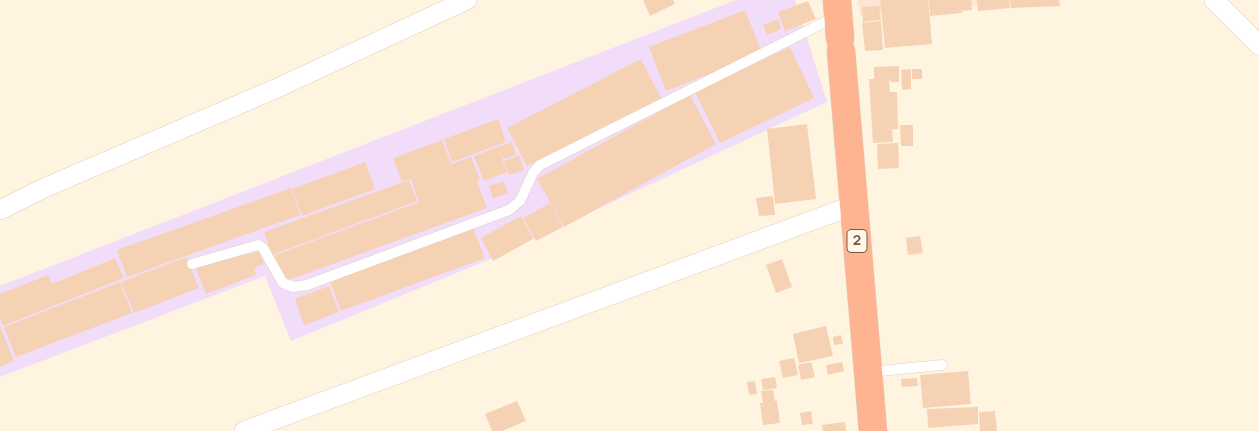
<!DOCTYPE html>
<style>
body{margin:0}
canvas{display:block;background:#fef4e0}
</style>
<canvas width="1259" height="431"></canvas>
<script>
const c = document.querySelector('canvas').getContext('2d');
c.lineJoin = 'round';
function fillPath(path, color) {
  c.fillStyle = color;
  c.fill(path, 'evenodd');
}
function shape(rows) {
  const path = new Path2D();
  for (const r of rows) {
    path.moveTo(r[0], r[1]);
    for (let i = 2; i < r.length; i += 2) path.lineTo(r[i], r[i + 1]);
  }
  return path;
}
function trace(path, color, width, dash) {
  c.strokeStyle = color;
  c.lineWidth = width;
  c.lineCap = dash ? 'butt' : 'round';
  c.setLineDash(dash || []);
  c.stroke(path);
}
function write(font, color, halo, rows, align = 'center') {
  c.font = font + ' Manrope,sans-serif';
  c.lineWidth = 4;
  c.setLineDash([]);
  c.textBaseline = 'middle';
  c.strokeStyle = halo;
  c.fillStyle = color;
  for (const [text, x, y, turn = 0] of rows) {
    c.save();
    c.translate(x, y);
    c.rotate((+turn || 0) * Math.PI / 180);
    c.textAlign = isNaN(turn) ? turn : align;
    if (halo) c.strokeText(text, 0, 0);
    c.fillText(text, 0, 0);
    c.restore();
  }
}
fillPath(shape([
 [858,0,1024,0,860,16]
]), '#ffe3d3');
fillPath(shape([
 [736,0,795,0,827,102,488,260,291,341,265,276,0,377,0,286]
]), '#f1ddfa');
fillPath(shape([
 [643,0,673,0,675,4,650,16],
 [880,0,928,0,932,44,885,48],
 [929,0,971,0,972,10,962,11,962,13,930,16],
 [977,0,1009,0,1010,8,978,11],
 [1010,0,1059,0,1060,6,1011,8],
 [808,1,816,19,785,31,778,12],
 [879,6,881,20,863,22,862,7],
 [745,10,762,53,666,91,649,47],
 [778,19,781,29,767,35,763,25],
 [881,21,883,50,865,51,862,23],
 [790,47,814,98,720,143,695,92],
 [641,59,661,98,527,166,507,128],
 [899,66,899,82,891,82,889,79,890,92,897,92,898,129,887,130,892,130,893,142,873,143,869,79,874,79,874,67],
 [911,69,911,89,902,90,901,70],
 [912,69,922,69,922,79,912,79],
 [690,95,716,144,564,227,537,179],
 [498,119,506,142,452,162,444,139],
 [807,124,816,199,775,204,767,129],
 [900,125,913,125,913,146,901,146],
 [442,140,451,164,402,182,393,158],
 [512,142,516,155,503,159,498,147],
 [898,143,899,168,878,169,877,144],
 [498,147,507,172,484,181,474,156],
 [519,155,524,170,509,175,504,161],
 [471,157,480,180,477,181,487,208,283,282,273,256,419,202,411,179],
 [365,162,375,189,302,216,292,189],
 [409,180,417,201,272,255,264,232],
 [503,181,508,193,493,199,489,186],
 [291,188,300,215,127,277,117,250],
 [773,196,775,215,759,216,756,198],
 [550,203,563,227,536,241,523,218],
 [521,216,533,239,493,261,481,238],
 [473,228,485,258,341,311,330,282],
 [920,236,923,253,908,255,906,238],
 [246,249,248,255,259,251,264,264,254,268,256,275,206,294,196,269],
 [186,257,199,288,134,313,121,282],
 [115,258,124,278,3,326,0,318,0,294,48,275,52,284],
 [782,259,792,287,776,293,766,265],
 [120,282,132,313,16,357,4,327],
 [329,286,339,312,304,325,295,299],
 [0,326,14,361,0,367],
 [826,326,833,356,799,363,793,334],
 [841,335,843,344,834,345,833,337],
 [794,358,798,375,783,378,779,361],
 [811,362,815,377,801,380,798,365],
 [842,362,844,371,828,375,826,365],
 [968,371,971,404,923,408,920,375],
 [775,377,777,388,763,390,761,379],
 [917,378,918,386,902,387,901,379],
 [755,381,757,394,749,395,747,382],
 [773,390,775,401,777,401,780,423,763,425,760,403,763,403,761,391],
 [517,401,526,421,502,431,492,431,485,414],
 [978,407,978,424,928,428,927,409],
 [811,411,813,424,802,425,800,413],
 [995,411,997,431,980,431,979,412],
 [845,422,846,431,823,431,822,425]
]), '#f6d2b5');
const lane = shape([
 [192,264,258,245,263,248,283,283,293,287,307,285,509,210,520,201,533,173,540,165,835,17],
 [869,372,942,365]
]);
const street = shape([
 [1214,0,1259,45],
 [0,210,44,188,275,89,467,0],
 [244,431,854,205]
]);
const highway = shape([
 [837,0,840,38],
 [841,51,873,431]
]);
trace(lane, '#e3d0bb', 11);
trace(street, '#e3d0bb', 20);
trace(highway, '#ded7d2', 29);
trace(lane, '#fff', 10);
trace(street, '#fff', 19);
trace(highway, '#feb391', 28);
for (const [x, y, w] of [
 [857,241,20]
]) {
  const box = new Path2D();
  box.roundRect(x - w / 2, y - 11.5, w, 23, 4);
  c.fillStyle = '#fff7e8';
  c.fill(box);
  trace(box, '#775a45', 1);
}
write('bold 14px', '#775a45', null, [
 ["2",857,241]
]);
</script>
